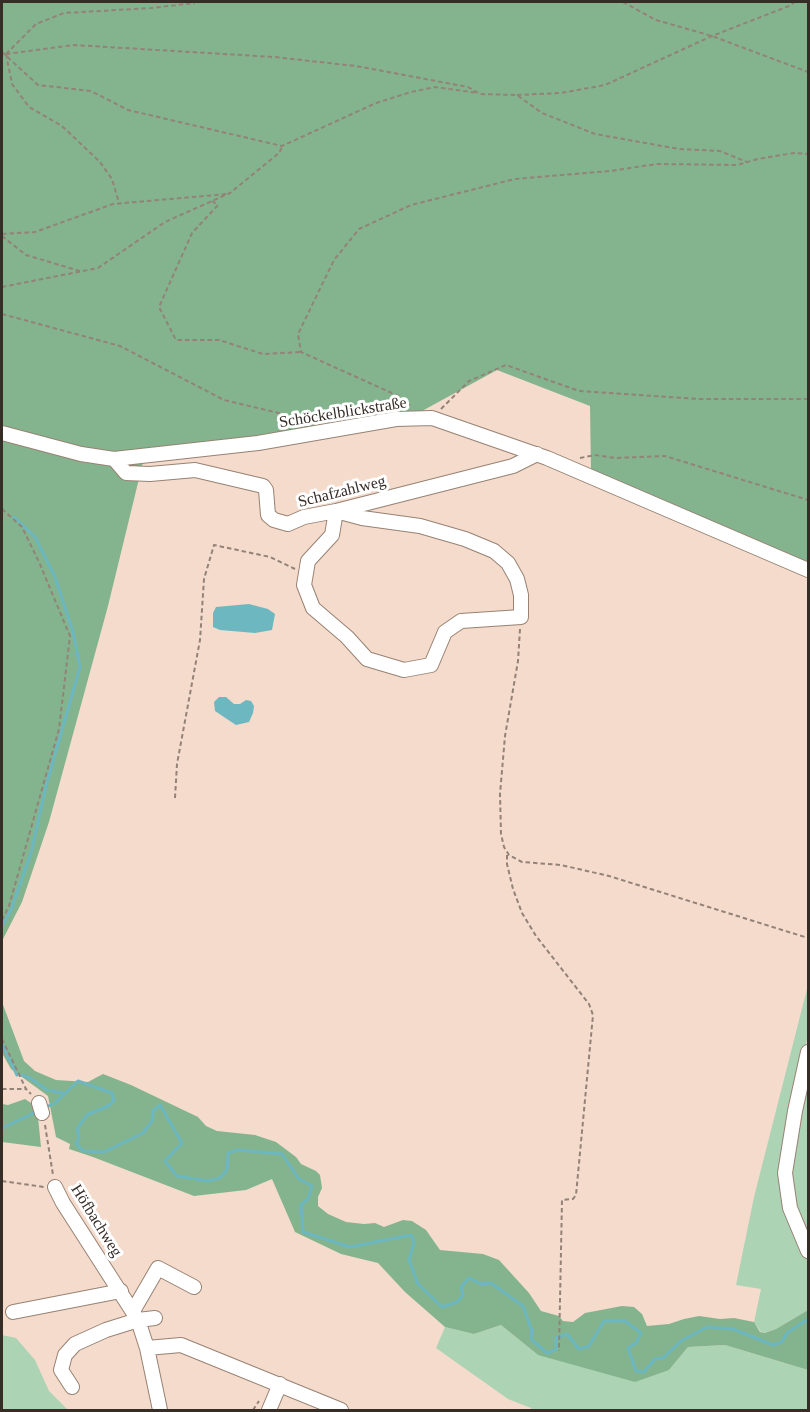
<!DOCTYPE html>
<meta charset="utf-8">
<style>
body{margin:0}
#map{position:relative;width:810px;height:1412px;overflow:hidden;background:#f4dbcc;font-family:"Times New Roman",serif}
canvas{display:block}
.frame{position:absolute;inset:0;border:3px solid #362d27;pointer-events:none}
</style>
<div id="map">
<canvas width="810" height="1412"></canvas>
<div class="frame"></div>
</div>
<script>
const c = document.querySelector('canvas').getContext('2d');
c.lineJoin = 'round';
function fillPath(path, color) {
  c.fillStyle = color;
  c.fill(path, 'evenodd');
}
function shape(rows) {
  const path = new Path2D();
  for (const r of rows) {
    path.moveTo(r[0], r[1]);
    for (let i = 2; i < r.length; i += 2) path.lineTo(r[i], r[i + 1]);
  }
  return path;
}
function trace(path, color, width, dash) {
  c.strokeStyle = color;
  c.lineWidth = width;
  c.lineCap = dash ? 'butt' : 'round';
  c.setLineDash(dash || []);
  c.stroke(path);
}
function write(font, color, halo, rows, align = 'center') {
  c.font = font + ' "Times New Roman",serif';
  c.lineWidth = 6;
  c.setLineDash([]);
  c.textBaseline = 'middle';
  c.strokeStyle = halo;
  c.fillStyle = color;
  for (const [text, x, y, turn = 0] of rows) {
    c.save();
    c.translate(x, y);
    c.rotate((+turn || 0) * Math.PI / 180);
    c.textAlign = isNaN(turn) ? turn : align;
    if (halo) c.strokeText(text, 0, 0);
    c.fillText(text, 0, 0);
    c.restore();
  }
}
fillPath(shape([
 [808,985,808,1035,781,1158,798,1239,808,1262,808,1310,776,1329,765,1333,761,1332,754,1322,761,1289,736,1285,754,1197],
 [808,1071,808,1240,798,1215,790,1181],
 [501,1325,538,1355,669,1370,688,1347,725,1345,808,1370,808,1410,531,1410,531,1408,508,1399,436,1348,445,1327,474,1334],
 [2,1335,16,1338,35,1360,49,1391,68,1410,2,1410]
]), '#add3b5');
fillPath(shape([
 [2,2,808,2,808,565,591,472,590,406,497,370,422,411,348,420,256,439,145,454,108,606,49,822,22,902,2,941],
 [2,1002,24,1061,35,1071,56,1080,88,1082,103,1074,131,1085,198,1117,206,1126,217,1131,255,1135,276,1142,296,1157,301,1164,316,1171,320,1175,322,1188,318,1197,318,1206,328,1214,346,1222,364,1224,375,1223,384,1227,403,1220,412,1221,426,1230,440,1250,483,1254,499,1260,529,1293,541,1311,559,1316,563,1321,573,1322,585,1313,622,1306,634,1307,642,1314,647,1326,669,1324,684,1319,699,1316,720,1319,734,1318,754,1322,760,1332,765,1333,776,1329,808,1310,808,1370,725,1345,688,1347,669,1370,635,1382,538,1355,501,1325,474,1334,445,1327,405,1292,378,1263,341,1254,295,1232,272,1179,246,1190,194,1196,93,1157,69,1149,70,1144,56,1137,48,1096,11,1069,2,1053],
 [25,1099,37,1107,41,1147,2,1142,2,1104,8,1105]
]), '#84b48e');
fillPath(shape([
 [249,604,268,609,275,614,272,630,255,633,220,630,213,627,213,613,216,607],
 [219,697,226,697,234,704,240,704,246,700,251,701,254,706,253,713,249,722,236,725,215,711,214,702]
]), '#6cb7c0');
trace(shape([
 [2,926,11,910,31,853,46,786,80,667,73,632,55,577,35,537,14,517],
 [2,1044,17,1075],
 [22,1075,30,1078,47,1090,63,1093],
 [44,1108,55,1103,78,1081,112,1093,114,1100,110,1105,87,1115,77,1129,79,1138,76,1143,83,1151,104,1152,143,1133,152,1121,153,1111,160,1105,182,1143,165,1161,177,1176,208,1181,220,1178,227,1170,228,1153,238,1150,282,1154,299,1179,312,1186,308,1199,301,1205,303,1232,350,1247,411,1235,414,1242,409,1260,418,1284,442,1307,457,1302,463,1295,461,1287,469,1278,481,1284,491,1283,523,1306,532,1331,531,1339,547,1353,556,1350,556,1338,567,1334,579,1349,589,1346,604,1321,625,1321,641,1333,636,1343,628,1348,636,1371,644,1372,655,1359,663,1358,681,1341,707,1327,733,1329,773,1345,782,1342,787,1333,808,1319],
 [2,1128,38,1111]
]), '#6cb7c0', 3);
const minor = shape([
 [2,433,81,454,114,459,258,443,396,419,432,418,547,458,808,570],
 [114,459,126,473,150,474,195,470,263,486,266,490,268,515,274,520,288,524,304,517,336,511,513,466,537,454],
 [336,511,362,518,420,526,465,539,494,551,508,563,517,579,521,595,521,617,461,621,445,632,431,665,404,670,367,659,347,637,313,608,304,585,308,561,332,535,336,511],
 [808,1052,795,1111,785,1173,790,1208,808,1251],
 [39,1103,42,1113],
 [55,1187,63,1203,138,1320,147,1348,160,1410],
 [133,1311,158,1268,194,1287],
 [13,1312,121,1291],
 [147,1348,181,1345,341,1410],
 [72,1387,61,1370,65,1355,75,1344,106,1330,138,1320,155,1318],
 [269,1410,280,1384]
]);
trace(minor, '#978273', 16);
trace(shape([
 [623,2,656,20,712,36,808,72],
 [2,52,38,85,91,91,128,110,282,146,376,103,411,92,435,87,478,93],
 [6,54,74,45,274,57,356,66,468,87,480,94,517,95,542,113,595,134,679,149,720,151,747,162],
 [6,54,36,24,64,13,151,8,195,3],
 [6,54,12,84,29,107,62,126,100,162,112,179,119,203],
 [517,95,561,93,605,85,712,36,789,6,795,2],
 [212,201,218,205,192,233,159,307,176,340,219,340,263,354,301,352],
 [2,234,35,232,113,204,227,194],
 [2,236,26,255,83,272],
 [2,287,98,268,165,222,230,193,279,153,282,147],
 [2,314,120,346,224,400,312,421],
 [410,406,405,399,301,352,298,334,334,260,359,229,411,205,515,179,610,171,657,164,737,165,758,159,794,153,808,154],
 [441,409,469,381,506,365,579,391,698,399,808,399],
 [580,458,595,455,615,458,665,456,808,500],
 [2,509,22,527,39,562,70,636,59,729,9,906,2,920],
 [520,629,518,661,505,736,500,794,501,834,504,847,509,855,522,862,561,865,609,876,808,938],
 [175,798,177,764,200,640,204,579,214,545,270,557,295,569],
 [507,855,507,864,513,889,522,913,536,936,589,1004,593,1015,576,1195,573,1199,562,1200,559,1351],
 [2,1039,26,1089,31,1094],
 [2,1089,26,1089],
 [45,1125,53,1175],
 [2,1181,44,1187],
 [253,1410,259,1401]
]), '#938278', 2, [4.5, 3]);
trace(minor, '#fff', 14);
write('16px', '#362d27', '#fff', [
 ["Schöckelblickstraße",343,413,-9],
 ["Schafzahlweg",342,492,-14],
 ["Höfbachweg",96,1221,58]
]);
</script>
